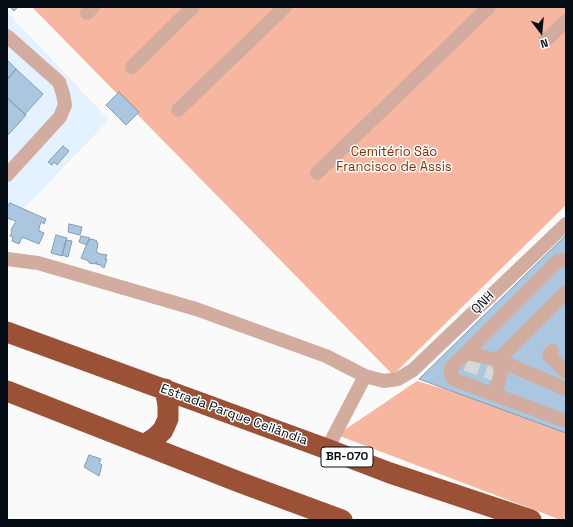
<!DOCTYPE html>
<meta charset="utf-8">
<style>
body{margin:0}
#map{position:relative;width:573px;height:527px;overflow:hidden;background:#fafafa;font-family:"Space Grotesk",sans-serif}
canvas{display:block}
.frame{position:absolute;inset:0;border:8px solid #050e16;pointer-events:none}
.north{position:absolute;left:521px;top:12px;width:40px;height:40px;-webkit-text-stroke:3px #fff;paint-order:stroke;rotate:164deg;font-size:11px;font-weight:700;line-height:16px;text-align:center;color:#050e16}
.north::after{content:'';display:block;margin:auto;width:14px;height:18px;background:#050e16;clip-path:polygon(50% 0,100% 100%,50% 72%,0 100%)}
</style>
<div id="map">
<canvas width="573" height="527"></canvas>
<div class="frame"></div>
<div class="north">N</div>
</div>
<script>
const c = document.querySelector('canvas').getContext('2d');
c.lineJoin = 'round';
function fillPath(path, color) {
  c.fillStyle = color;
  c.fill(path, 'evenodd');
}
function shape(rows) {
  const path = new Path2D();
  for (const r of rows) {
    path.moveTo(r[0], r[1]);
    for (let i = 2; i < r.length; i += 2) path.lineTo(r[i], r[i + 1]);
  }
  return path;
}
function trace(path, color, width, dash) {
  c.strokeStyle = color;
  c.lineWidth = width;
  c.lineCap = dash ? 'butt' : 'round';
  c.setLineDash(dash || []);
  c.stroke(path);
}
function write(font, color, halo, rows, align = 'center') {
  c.font = font + ' "Space Grotesk",sans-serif';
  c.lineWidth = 3;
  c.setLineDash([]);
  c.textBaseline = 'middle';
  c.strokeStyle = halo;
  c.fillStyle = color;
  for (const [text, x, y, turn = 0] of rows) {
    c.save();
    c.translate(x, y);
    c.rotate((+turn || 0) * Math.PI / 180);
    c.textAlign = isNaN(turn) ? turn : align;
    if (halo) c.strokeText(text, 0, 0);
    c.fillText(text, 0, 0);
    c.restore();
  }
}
fillPath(shape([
 [7,12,109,120,7,226]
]), '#e4f2ff');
fillPath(shape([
 [32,7,566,7,566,205,393,375],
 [417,381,566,425,566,520,561,520,337,435]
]), '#f7b69f');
const building = shape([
 [10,7,18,7,14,11,10,7],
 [7,60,16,69,7,80,7,60],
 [16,69,43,94,25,114,7,98,7,80,16,69],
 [119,92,139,112,126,125,106,105,119,92],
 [7,98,26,115,8,135,7,134,7,98],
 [63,146,69,151,57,165,54,162,52,165,48,162,63,146],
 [10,203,46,219,44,224,41,222,39,228,39,231,44,233,39,244,22,237,19,244,12,241,13,237,10,236,12,232,11,230,16,221,7,218,7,207,10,203],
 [69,224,82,227,80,235,68,232,69,224],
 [56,235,67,238,62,256,51,253,56,235],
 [81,236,90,238,87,245,79,242,81,236],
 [565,236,566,237,566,433,419,379,565,236],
 [89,239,91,240,92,239,97,241,96,242,98,243,97,246,98,246,96,252,103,255,103,254,107,255,105,259,107,259,104,268,101,266,101,265,96,264,97,262,96,262,95,264,89,263,89,261,81,258,89,239],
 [66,240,72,241,68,257,62,255,66,240],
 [89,455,101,459,99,463,102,465,99,476,84,467,89,455]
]);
fillPath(building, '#aac7df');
trace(building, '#809db4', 1);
trace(shape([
 [466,364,500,376]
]), '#d5d7d8', 14, [14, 7]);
trace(shape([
 [87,13,93,7],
 [7,36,59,82,63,94,65,105,60,117,7,175],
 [545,41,566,21],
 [132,67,193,7],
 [178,110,285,7],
 [317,173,489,7],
 [7,259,38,263,196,309,326,356,365,376,384,381,398,379,413,370,566,224],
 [566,261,562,260,558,261,451,368,451,375,455,380,566,421],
 [552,351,549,355,566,372],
 [466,353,498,360,566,389],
 [495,395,501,372,498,360,566,292],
 [327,449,365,376]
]), '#d2ac9f', 14);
trace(shape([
 [7,332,327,449,390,473,531,520],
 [7,391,239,482,342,520],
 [144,445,156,437,163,430,168,419,168,405,165,389]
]), '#9a5136', 21);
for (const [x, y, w] of [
 [347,457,52]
]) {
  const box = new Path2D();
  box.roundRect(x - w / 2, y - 10, w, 20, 3);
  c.fillStyle = '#fff';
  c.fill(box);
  trace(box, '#050e16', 1);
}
write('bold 12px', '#050e16', null, [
 ["BR-070",347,457]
]);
write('13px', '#892b00', '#fff', [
 ["Cemitério São",394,152],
 ["Francisco de Assis",394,167]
]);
write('13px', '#050e16', '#fff', [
 ["QNH",483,303,-44],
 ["Estrada Parque Ceilândia",234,415,20]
]);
</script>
